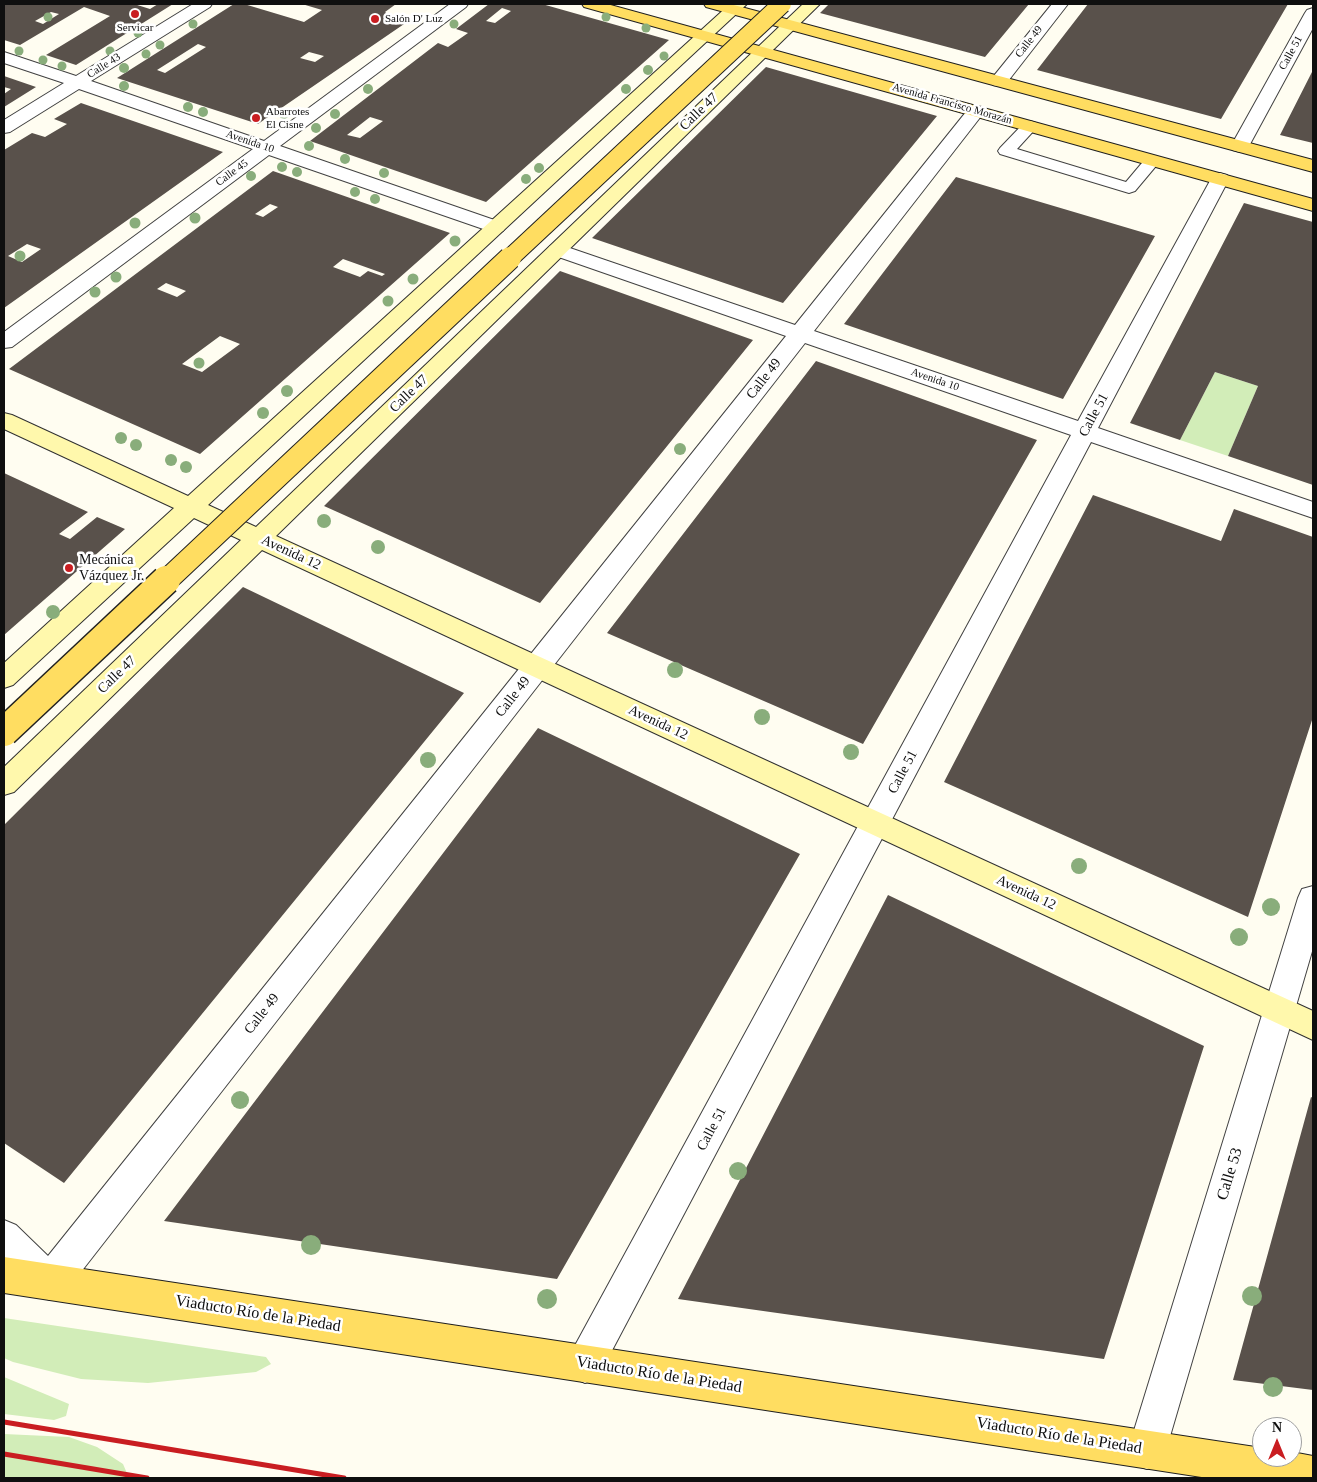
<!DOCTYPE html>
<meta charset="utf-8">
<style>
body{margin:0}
#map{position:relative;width:1317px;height:1482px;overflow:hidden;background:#fffdf1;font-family:"Times New Roman",serif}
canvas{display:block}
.frame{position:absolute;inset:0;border:5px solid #0f0f0f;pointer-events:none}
.north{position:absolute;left:1252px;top:1417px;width:50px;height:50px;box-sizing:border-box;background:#fff;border:1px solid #9f9f9f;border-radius:50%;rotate:0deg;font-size:14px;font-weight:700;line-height:20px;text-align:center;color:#0f0f0f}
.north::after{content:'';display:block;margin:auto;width:18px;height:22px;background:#c91d21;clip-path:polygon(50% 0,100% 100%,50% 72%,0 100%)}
</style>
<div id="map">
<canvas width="1317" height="1482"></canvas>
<div class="frame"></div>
<div class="north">N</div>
</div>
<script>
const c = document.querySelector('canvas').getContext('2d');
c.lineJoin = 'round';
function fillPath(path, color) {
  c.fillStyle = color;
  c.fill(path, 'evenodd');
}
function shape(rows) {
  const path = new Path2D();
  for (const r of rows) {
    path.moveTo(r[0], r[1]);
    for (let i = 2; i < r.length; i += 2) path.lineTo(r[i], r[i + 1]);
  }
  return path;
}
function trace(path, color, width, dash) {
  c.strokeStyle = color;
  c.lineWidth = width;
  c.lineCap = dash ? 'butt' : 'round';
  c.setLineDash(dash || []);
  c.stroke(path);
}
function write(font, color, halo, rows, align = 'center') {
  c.font = font + ' "Times New Roman",serif';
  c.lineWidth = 5;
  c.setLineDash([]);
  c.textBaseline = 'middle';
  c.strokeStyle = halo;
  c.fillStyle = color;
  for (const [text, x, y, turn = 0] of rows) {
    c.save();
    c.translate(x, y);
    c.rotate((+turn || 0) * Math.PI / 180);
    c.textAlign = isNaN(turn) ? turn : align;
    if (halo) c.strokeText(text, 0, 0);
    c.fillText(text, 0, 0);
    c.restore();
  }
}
fillPath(shape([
 [1215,372,1258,386,1228,456,1180,440],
 [4,1318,266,1357,271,1364,256,1372,148,1383,81,1379,13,1362,4,1358],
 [4,1377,69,1404,66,1416,54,1420,4,1414],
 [4,1434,69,1437,97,1447,123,1464,129,1478,4,1478]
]), '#d2edb8');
fillPath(shape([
 [4,4,134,4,150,9,158,4,173,4,76,65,46,55,110,16,84,7,20,45,4,40],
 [51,12,59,14,43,24,35,21],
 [234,4,244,4,304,22,322,10,302,4,396,4,385,12,391,17,407,22,258,124,117,78],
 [198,44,206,47,165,73,157,70],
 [309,52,324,56,315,62,300,58],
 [489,4,542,4,669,40,486,202,310,141,438,43,448,47,468,33,456,29],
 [502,8,511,11,495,23,486,21],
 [370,117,383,121,360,138,347,135],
 [829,4,1029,4,985,57,820,13],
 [1088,4,1288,4,1221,119,1037,70],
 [766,67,937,116,783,303,592,238],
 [1313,70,1313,143,1280,135],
 [4,76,36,87,4,107,4,94,11,89,4,87],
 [81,103,223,152,4,308,4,150,32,133,45,137,67,124,54,119],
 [27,244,41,249,22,262,8,256],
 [273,171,450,233,200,454,9,369],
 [270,204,278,207,263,217,255,214],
 [343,259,385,274,382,276,368,271,360,277,333,267],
 [166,283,186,291,177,297,157,289],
 [220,336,240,344,202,372,182,364],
 [956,177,1155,236,1063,399,844,324],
 [1244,203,1313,222,1313,485,1228,456,1258,386,1215,372,1180,440,1130,423],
 [560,271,753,340,540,603,324,506],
 [816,361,1037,440,863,744,607,633],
 [4,473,88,512,59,534,70,539,97,517,125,529,4,635],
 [1093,495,1221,541,1234,509,1313,537,1313,717,1248,917,944,782],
 [243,587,464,693,64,1183,4,1143,4,825],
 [538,728,800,854,557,1279,164,1221],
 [888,895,1204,1046,1104,1359,678,1299],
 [1311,1097,1313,1098,1313,1390,1233,1380]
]), '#59514b');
const lane = shape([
 [1030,121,1036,123,1038,126,1017,149,1126,182,1147,157,1159,157,1161,160,1135,191,1129,193,1000,154,998,151,1000,148,1024,123,1030,121]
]);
const street = shape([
 [193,4,212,4,210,7,91,81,264,141,450,4,468,4,466,7,280,146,503,223,506,227,503,231,496,233,489,231,269,155,12,347,4,348,4,332,253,149,79,89,10,132,4,133,4,120,64,83,4,63,4,52,76,76,193,4],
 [1052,4,1068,4,1005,85,999,86,993,85,990,81,993,77,1052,4],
 [1313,8,1313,28,1249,146,1247,150,1240,152,1233,150,1231,146,1305,13,1307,10,1313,8],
 [976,106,982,107,985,111,982,115,814,331,1078,421,1211,179,1213,175,1220,173,1227,175,1229,179,1098,428,1313,502,1313,518,1091,442,598,1377,585,1383,572,1377,566,1364,572,1351,1071,435,805,343,63,1295,50,1300,37,1295,4,1261,4,1220,16,1225,48,1256,786,336,550,254,547,250,550,246,557,244,564,246,795,325,970,107,976,106],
 [1313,886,1313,948,1166,1450,1161,1464,1147,1469,1133,1464,1128,1450,1298,898,1302,889,1313,886]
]);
const secondary = shape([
 [730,4,747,4,208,505,256,527,803,4,820,4,276,536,1313,1011,1313,1040,262,550,14,792,4,795,4,767,241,540,194,518,13,685,4,688,4,663,174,508,4,429,4,413,12,415,188,496,730,4]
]);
const primary = shape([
 [582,4,607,4,1313,199,1313,211,584,7,582,4],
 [704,4,730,4,1313,160,1313,172,706,7,704,4],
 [4,1257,1262,1448,1262,1457,1292,1457,1292,1452,1313,1456,1313,1478,1208,1478,4,1293,4,1257]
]);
trace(lane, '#424242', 2);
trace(street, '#424242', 2);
trace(secondary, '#313131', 2);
trace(primary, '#202020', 2);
fillPath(lane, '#fff');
fillPath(street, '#fff');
fillPath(secondary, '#fff8ac');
fillPath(primary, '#ffdd61');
trace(shape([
 [4,1422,344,1478],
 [4,1454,147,1478]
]), '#c91d21', 5);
const primaryBridgeFar2 = shape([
 [509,259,782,4]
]);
const primaryBridgeFar1 = shape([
 [165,582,510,258]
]);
const primaryBridge = shape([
 [4,732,166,580]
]);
trace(primaryBridgeFar2, '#202020', 20, []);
trace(primaryBridgeFar1, '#202020', 24, []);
trace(primaryBridge, '#202020', 31, []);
trace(primaryBridgeFar2, '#ffdd61', 18);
trace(primaryBridgeFar1, '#ffdd61', 22);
trace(primaryBridge, '#ffdd61', 28);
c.fillStyle = '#89ad7b';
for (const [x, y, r] of [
 [48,17,4.5],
 [606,17,4.5],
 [193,24,4.5],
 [454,24,4.5],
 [646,28,4.5],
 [138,33,4.5],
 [160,45,4.5],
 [19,51,4.5],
 [110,51,4.5],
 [146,54,4.5],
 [664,56,4.5],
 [43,60,4.5],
 [62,66,4.5],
 [124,68,5],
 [648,70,5],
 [124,86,5],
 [368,89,5],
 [626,89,5],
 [188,107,5],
 [203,112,5],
 [284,114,5],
 [335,114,5],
 [316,128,5],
 [309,146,5],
 [345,159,5],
 [282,167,5],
 [539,168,5],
 [297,172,5],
 [384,173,5],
 [251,176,5],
 [526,179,5],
 [355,192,5],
 [375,199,5],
 [195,218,5.5],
 [135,223,5.5],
 [455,241,5.5],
 [20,256,5.5],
 [116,277,5.5],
 [413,279,5.5],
 [95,292,5.5],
 [388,301,5.5],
 [199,363,5.5],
 [287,391,6],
 [263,413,6],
 [121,438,6],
 [136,445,6],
 [680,449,6],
 [171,460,6],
 [186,467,6],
 [324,521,7],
 [378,547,7],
 [53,612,7],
 [675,670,8],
 [762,717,8],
 [851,752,8],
 [428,760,8],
 [1079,866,8],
 [1271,907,9],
 [1239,937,9],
 [240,1100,9],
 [738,1171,9],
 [311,1245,10],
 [1252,1296,10],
 [547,1299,10],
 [1273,1387,10]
]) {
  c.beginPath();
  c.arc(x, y, r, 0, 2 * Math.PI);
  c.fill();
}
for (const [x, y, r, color] of [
 [135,14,5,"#c91d21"],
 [375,19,5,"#c91d21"],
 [256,118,5,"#c91d21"],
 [69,568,5,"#c91d21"]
]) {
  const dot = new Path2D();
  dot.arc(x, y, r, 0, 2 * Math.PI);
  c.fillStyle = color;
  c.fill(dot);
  trace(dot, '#fff', 2);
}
write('11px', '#0f0f0f', '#fff', [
 ["Salón D' Luz",385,19],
 ["Servicar",135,28,"center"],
 ["Abarrotes",266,112],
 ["El Cisne",266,125]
], 'left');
write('11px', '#0f0f0f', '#fff', [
 ["Calle 49",1029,42,-52],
 ["Calle 51",1291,53,-61],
 ["Calle 43",104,66,-32],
 ["Avenida Francisco Morazán",952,104,16],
 ["Avenida 10",250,142,19],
 ["Calle 45",232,173,-36],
 ["Avenida 10",935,380,19]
]);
write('14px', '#0f0f0f', '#fff', [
 ["Calle 47",699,112,-44],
 ["Calle 49",764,379,-52],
 ["Calle 47",409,394,-44],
 ["Calle 51",1094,415,-62],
 ["Avenida 12",291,553,25],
 ["Calle 47",117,675,-44],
 ["Calle 49",513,697,-52],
 ["Avenida 12",658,723,25],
 ["Calle 51",903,772,-62],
 ["Avenida 12",1026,893,25],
 ["Calle 49",262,1014,-52],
 ["Calle 51",712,1129,-62]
]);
write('14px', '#0f0f0f', '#fff', [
 ["Mecánica",79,560],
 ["Vázquez Jr.",79,576]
], 'left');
write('16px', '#0f0f0f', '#fff', [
 ["Calle 53",1230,1174,-73],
 ["Viaducto Río de la Piedad",258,1314,9],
 ["Viaducto Río de la Piedad",659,1375,9],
 ["Viaducto Río de la Piedad",1059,1436,9]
]);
</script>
